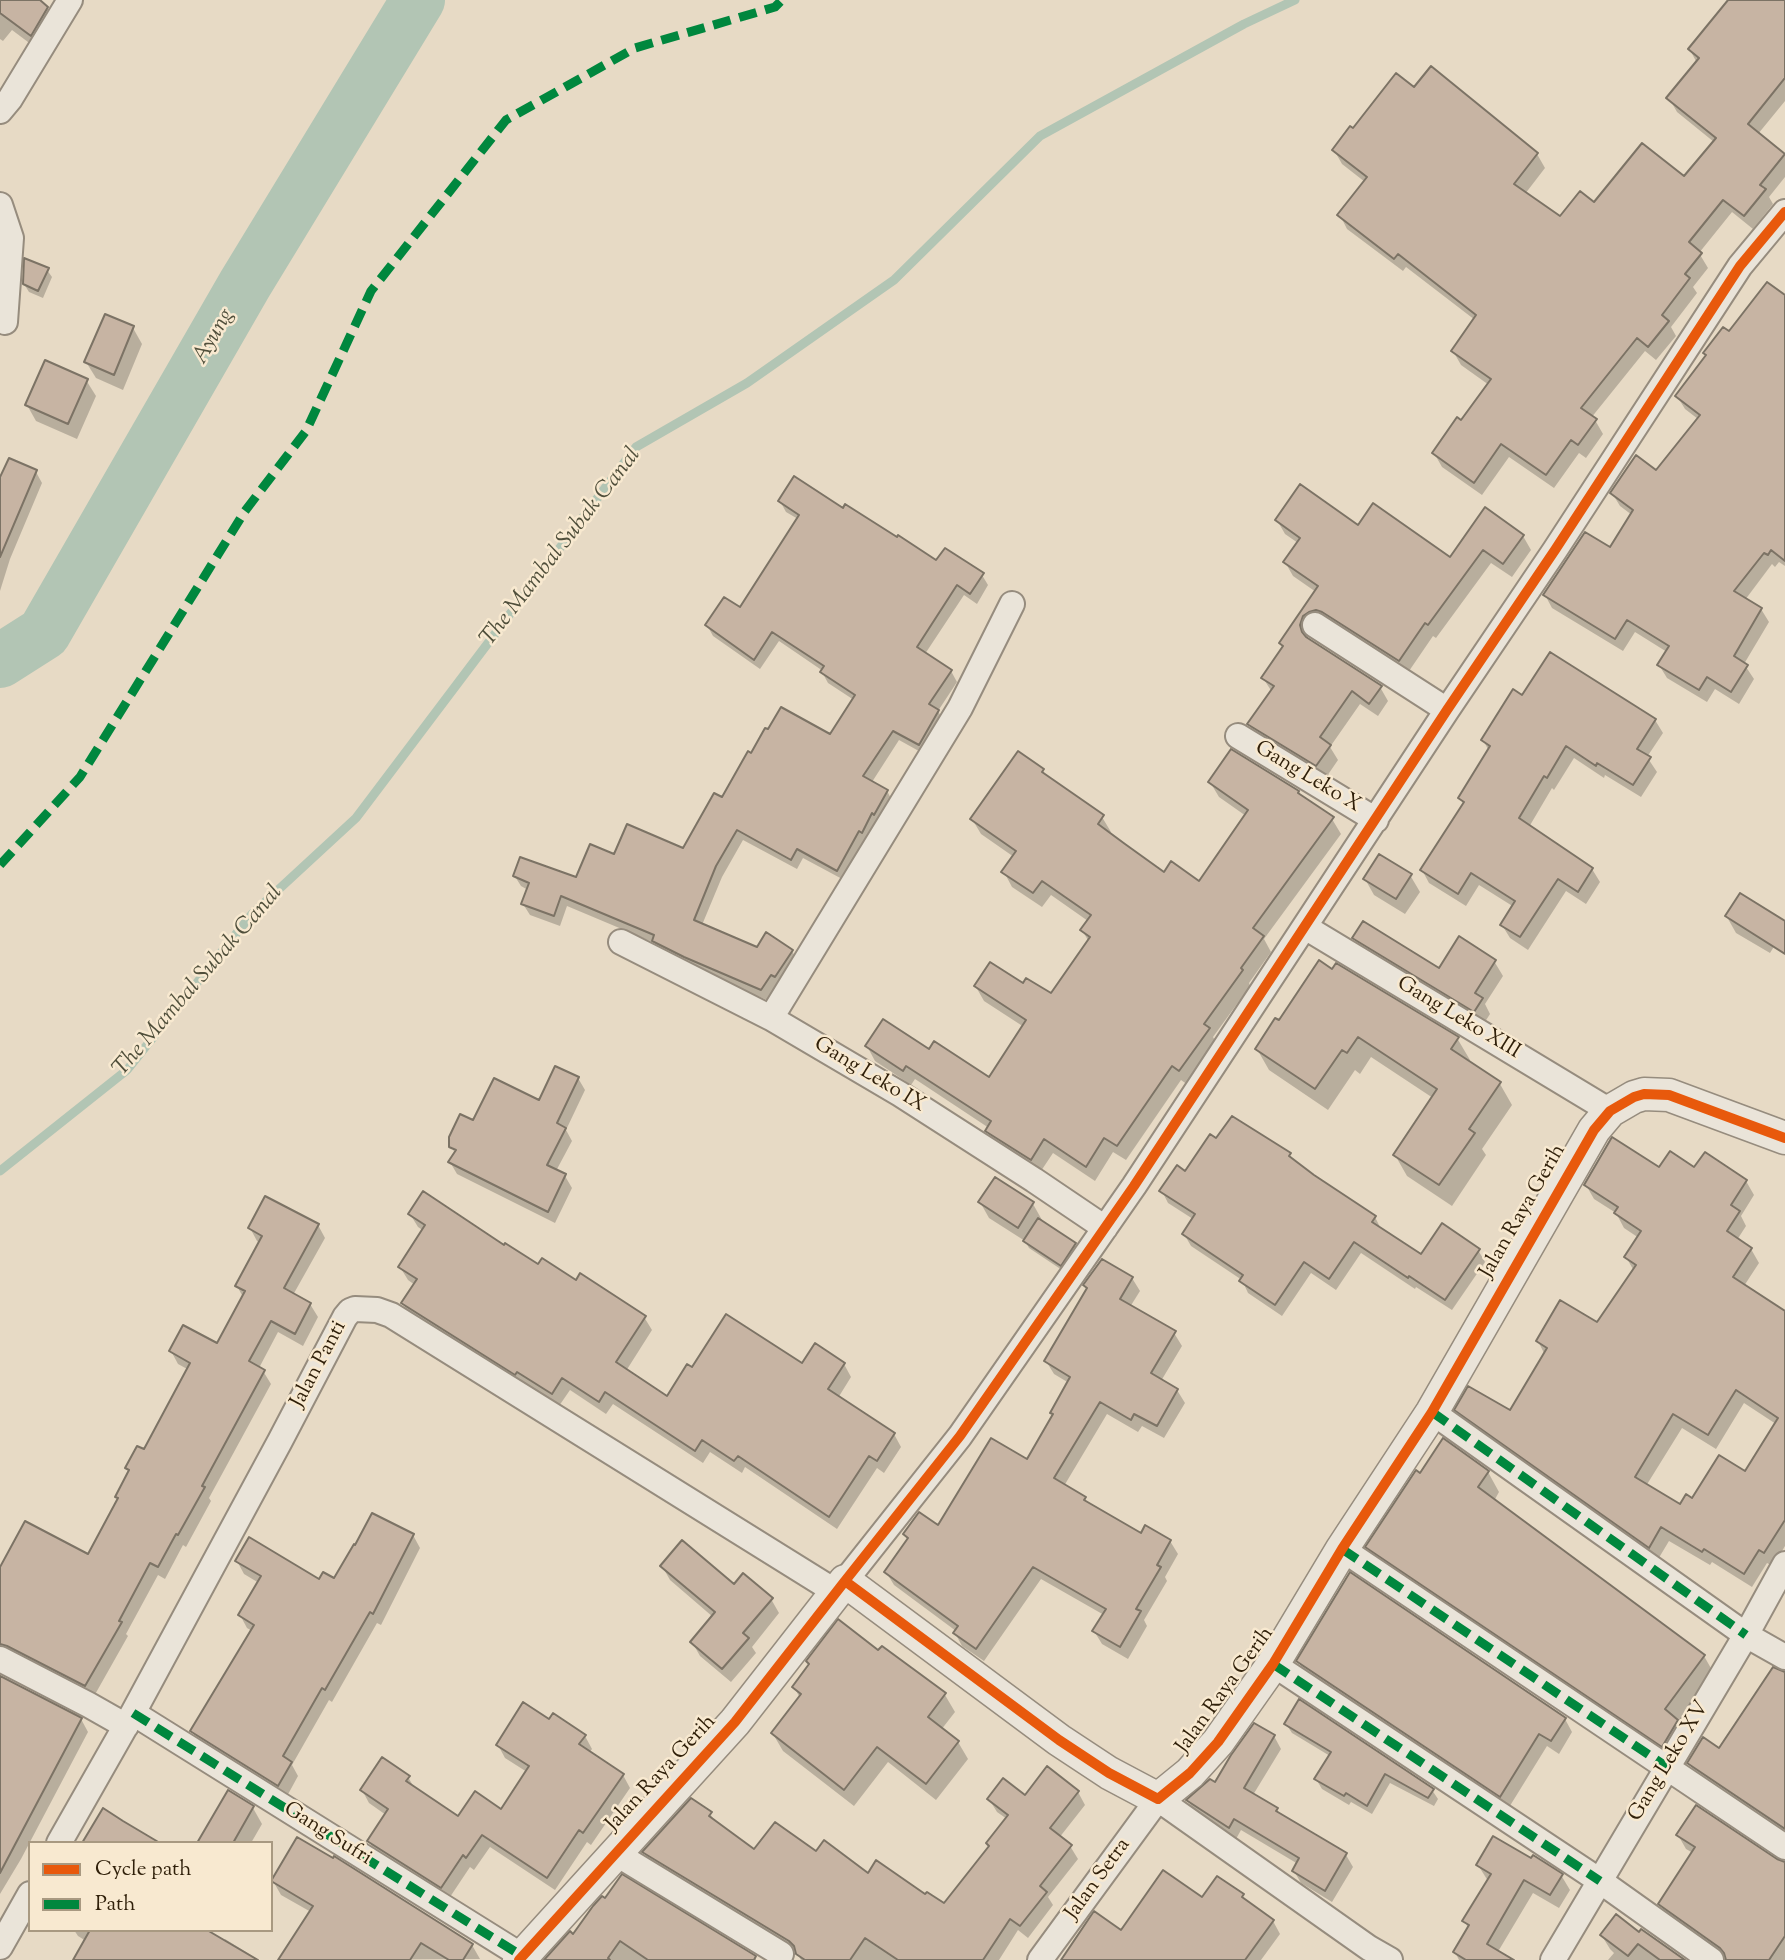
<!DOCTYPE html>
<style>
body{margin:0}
#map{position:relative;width:1785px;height:1960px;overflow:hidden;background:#e7dac5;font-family:"Sorts Mill Goudy",serif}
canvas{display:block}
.legend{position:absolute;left:28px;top:1841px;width:245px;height:91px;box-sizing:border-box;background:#f8e9d0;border:2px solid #a89981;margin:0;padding:9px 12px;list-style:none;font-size:21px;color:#30200a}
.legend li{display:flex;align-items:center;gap:14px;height:35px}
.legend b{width:35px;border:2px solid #a89981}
</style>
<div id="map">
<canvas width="1785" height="1960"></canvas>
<ul class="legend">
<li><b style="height:9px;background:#e8590c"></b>Cycle path</li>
<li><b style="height:9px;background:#00873e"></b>Path</li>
</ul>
</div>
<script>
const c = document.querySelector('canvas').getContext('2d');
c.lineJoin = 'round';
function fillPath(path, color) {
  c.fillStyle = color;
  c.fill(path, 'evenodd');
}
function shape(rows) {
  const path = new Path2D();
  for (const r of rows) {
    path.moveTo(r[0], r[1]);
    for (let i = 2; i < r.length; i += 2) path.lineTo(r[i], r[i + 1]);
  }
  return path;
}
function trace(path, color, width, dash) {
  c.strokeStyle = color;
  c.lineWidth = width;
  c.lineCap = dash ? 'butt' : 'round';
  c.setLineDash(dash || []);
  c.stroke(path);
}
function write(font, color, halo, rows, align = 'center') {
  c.font = font + ' "Sorts Mill Goudy",serif';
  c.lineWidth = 5;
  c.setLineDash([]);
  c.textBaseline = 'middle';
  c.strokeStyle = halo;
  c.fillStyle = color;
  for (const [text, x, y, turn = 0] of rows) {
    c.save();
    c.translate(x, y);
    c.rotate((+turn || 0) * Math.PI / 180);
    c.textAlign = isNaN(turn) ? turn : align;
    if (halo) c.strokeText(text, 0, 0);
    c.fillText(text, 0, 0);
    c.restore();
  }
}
fillPath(shape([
 [0,0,37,0,47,8,56,24,40,51,12,30,3,41,0,39],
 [1729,0,1785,0,1785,101,1758,134,1785,156,1785,177,1769,197,1773,204,1753,229,1732,212,1699,253,1708,268,1693,287,1697,293,1671,327,1676,336,1656,360,1645,351,1591,418,1595,420,1603,434,1586,458,1579,453,1554,488,1509,457,1482,495,1442,467,1434,453,1461,423,1489,385,1461,365,1453,351,1475,320,1406,267,1403,271,1347,229,1340,215,1365,182,1342,164,1334,150,1353,130,1414,90,1432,68,1537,154,1545,168,1525,194,1560,219,1594,204,1684,179,1714,142,1677,112,1669,98,1697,63,1690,50],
 [47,270,52,277,43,298,29,292,24,284],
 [1785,298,1785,566,1779,562,1775,567,1772,564,1745,600,1761,609,1769,622,1744,664,1754,679,1739,704,1715,689,1707,702,1667,678,1659,665,1667,652,1635,632,1623,651,1552,608,1545,595,1611,550,1632,515,1620,506,1612,493,1657,473,1698,419,1685,409,1677,396,1729,334],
 [133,328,142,344,123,390,96,378,86,362],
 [86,380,96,396,77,439,36,421,27,405],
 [36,472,42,483,10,559,0,591,0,495],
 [780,501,843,510,937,562,982,575,988,585,977,604,964,595,925,654,951,671,957,682,938,711,944,722,926,755,899,740,872,782,887,791,893,802,844,880,803,858,797,869,743,840,722,877,702,925,757,949,792,951,798,962,778,984,767,1000,692,968,660,952,655,943,567,906,560,926,530,915,523,904,528,890,521,886,514,875,577,880,615,856,684,851,723,799,752,755,831,736,854,700,828,683,822,672,823,671,779,641,760,669,713,636,707,625,740,609,798,519,786,512],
 [1277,520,1358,527,1450,560,1523,536,1531,550,1512,577,1491,563,1436,638,1433,636,1407,674,1310,631,1307,640,1380,687,1388,701,1378,716,1360,704,1330,747,1338,760,1325,779,1257,738,1249,724,1272,692,1263,678,1284,648,1281,644,1316,592,1293,576,1285,562,1298,543,1285,534],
 [1523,697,1655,720,1663,733,1647,757,1657,772,1641,797,1605,775,1604,778,1574,758,1554,790,1552,788,1529,827,1592,869,1600,882,1586,904,1566,891,1528,950,1510,938,1502,925,1514,907,1479,885,1466,906,1429,883,1422,870,1464,805,1460,798,1489,751,1483,740],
 [1043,770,1046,777,1102,817,1111,832,1109,834,1164,874,1199,884,1246,816,1219,797,1210,782,1298,792,1301,797,1332,819,1341,834,1264,939,1271,952,1249,983,1250,986,1213,1037,1217,1044,1188,1085,1181,1080,1126,1160,1113,1152,1095,1181,1053,1153,1039,1174,996,1146,987,1131,989,1128,915,1079,911,1085,875,1061,867,1046,930,1051,989,1079,1024,1027,984,1001,976,987,1024,985,1051,995,1089,942,1082,930,1088,921,1051,895,1042,907,1012,887,1004,872,1014,857,981,834,972,819],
 [1410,875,1420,892,1405,914,1374,895,1365,879],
 [1727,917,1783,932,1770,953,1736,933],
 [1354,938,1439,971,1494,961,1503,976,1485,1004,1490,1014,1483,1025,1362,952],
 [1276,1020,1457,1038,1470,1060,1468,1062,1500,1084,1512,1105,1482,1149,1486,1155,1452,1206,1407,1176,1395,1155,1433,1098,1371,1057,1360,1074,1355,1070,1328,1110,1269,1070,1257,1049],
 [578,1078,585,1090,566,1130,572,1141,556,1171,565,1176,572,1188,555,1223,457,1174,450,1162,455,1153,451,1146,474,1122,540,1102],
 [1216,1140,1289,1154,1294,1162,1375,1217,1381,1229,1421,1257,1478,1250,1485,1262,1452,1310,1416,1287,1415,1289,1361,1253,1336,1290,1311,1273,1282,1316,1248,1293,1242,1280,1191,1246,1184,1234,1193,1219,1168,1203,1162,1191,1186,1173],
 [1695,1169,1746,1181,1754,1195,1741,1216,1746,1226,1737,1240,1751,1249,1759,1263,1744,1286,1783,1312,1785,1309,1785,1546,1773,1566,1767,1563,1752,1587,1712,1562,1710,1565,1669,1541,1657,1561,1465,1424,1457,1410,1510,1413,1545,1355,1538,1341,1597,1324,1634,1271,1626,1257,1639,1238,1624,1228,1616,1213,1594,1199,1586,1185,1659,1170],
 [1744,1403,1776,1424,1746,1473,1681,1506,1646,1486,1682,1428,1716,1449],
 [980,1202,1033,1204,1042,1220,1041,1222,1075,1245,1079,1252,1065,1272,1029,1248,1025,1241,989,1218],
 [410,1214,504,1247,539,1267,577,1282,644,1317,652,1330,626,1371,668,1398,692,1369,844,1364,851,1377,838,1398,894,1434,901,1447,884,1473,877,1468,837,1529,745,1467,742,1473,710,1452,703,1463,613,1404,606,1414,570,1390,559,1406,410,1316,403,1304,415,1285,408,1280,400,1267,424,1231,418,1227],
 [318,1225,325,1238,293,1295,310,1304,318,1317,303,1346,278,1332,259,1368,263,1371,271,1384,209,1498,211,1501,186,1547,183,1545,165,1579,158,1575,126,1634,128,1636,93,1698,0,1659,0,1595,89,1557,119,1500,117,1497,130,1473,127,1468,144,1452,189,1370,178,1364,171,1351,218,1345,243,1297,237,1286,260,1243,257,1241,250,1228],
 [1132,1278,1140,1291,1130,1307,1174,1333,1182,1346,1161,1381,1177,1390,1185,1403,1164,1438,1142,1426,1138,1432,1107,1414,1064,1486,1085,1498,1088,1504,1141,1535,1170,1541,1178,1554,1165,1577,1167,1581,1144,1620,1147,1626,1128,1659,1102,1644,1094,1631,1104,1615,1041,1579,984,1661,962,1646,955,1633,956,1631,894,1585,886,1572,908,1541,905,1535,939,1527,1028,1462,1054,1416,1052,1413,1069,1383,1054,1374,1046,1361,1088,1290,1085,1285],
 [1488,1472,1499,1492,1494,1501,1704,1656,1716,1677,1674,1766,1379,1567,1367,1547,1421,1475],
 [413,1535,420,1548,381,1625,377,1623,332,1702,329,1700,292,1765,298,1776,286,1798,199,1744,192,1731,252,1631,247,1628,240,1615,259,1583,244,1574,237,1561,320,1581,334,1580],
 [662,1566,771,1599,779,1613,752,1647,756,1653,731,1682,700,1656,692,1642,713,1617,670,1580],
 [882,1648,945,1695,955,1712,941,1730,958,1742,968,1759,936,1800,888,1762,854,1806,783,1751,773,1734,800,1698,794,1687,878,1653],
 [1298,1661,1565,1719,1572,1732,1559,1754,1547,1746,1508,1809,1306,1675],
 [0,1678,81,1719,88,1732,21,1859,0,1894],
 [1785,1705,1785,1836,1697,1777,1689,1763,1719,1750],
 [550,1722,585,1736,592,1749,589,1753,623,1775,630,1788,591,1845,587,1842,555,1890,490,1847,474,1870,470,1867,448,1900,376,1855,369,1841,386,1815,369,1803,362,1790,408,1777,415,1789,458,1818,501,1811,527,1772,505,1758,498,1745],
 [1286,1724,1432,1790,1438,1799,1434,1806,1390,1783,1372,1814,1351,1802,1349,1805,1322,1789,1316,1779,1330,1756,1292,1733],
 [1274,1736,1281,1749,1253,1795,1277,1809,1281,1817,1346,1855,1353,1867,1332,1902,1301,1883,1294,1871,1298,1864,1241,1830,1236,1839,1195,1812,1188,1801,1216,1784],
 [1078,1792,1085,1805,1059,1838,1070,1846,1078,1859,1048,1897,1053,1905,1028,1938,1018,1930,999,1960,801,1960,798,1954,651,1865,644,1852,710,1814,716,1822,754,1851,816,1853,926,1896,945,1906,990,1847,1007,1819,997,1812,989,1799],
 [253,1808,262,1824,251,1843,202,1843],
 [1678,1835,1785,1863,1785,1960,1727,1960,1668,1918,1660,1904,1693,1853,1686,1849],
 [1478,1865,1561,1875,1570,1890,1559,1908,1533,1893,1496,1955,1499,1960,1459,1960,1455,1952,1469,1929,1464,1921,1488,1881],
 [273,1881,472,1945,480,1959,280,1960,311,1912,281,1895],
 [1242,1896,1246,1902,1273,1921,1280,1934,1261,1960,1063,1960,1122,1933,1203,1899],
 [602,1898,755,1958,756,1960,546,1960,574,1936],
 [74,1930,131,1930,223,1942,225,1939,259,1960,75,1960,86,1941,78,1936],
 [1640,1934,1682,1960,1608,1960,1614,1953,1610,1949,1602,1936]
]), '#0003');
trace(shape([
 [0,1171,127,1070,252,914,356,818,636,447,747,383,894,280,1040,136,1244,24,1295,0]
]), '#b2c5b4', 9);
trace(shape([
 [0,661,44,633,245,284,418,0]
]), '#b2c5b4', 54);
const building = shape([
 [0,0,40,0,48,7,31,36,0,13,0,0],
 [1728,0,1785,0,1785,78,1748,124,1785,154,1760,185,1766,189,1744,216,1723,200,1689,242,1702,253,1685,274,1690,278,1662,315,1669,321,1648,347,1637,338,1581,408,1597,419,1578,445,1571,440,1546,475,1501,444,1474,483,1432,453,1457,417,1461,420,1491,379,1451,351,1476,315,1398,254,1394,259,1337,215,1367,177,1332,150,1350,126,1353,128,1396,73,1414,87,1431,66,1538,153,1514,184,1560,216,1580,191,1594,202,1642,143,1684,176,1716,138,1666,98,1699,58,1688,49,1728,0],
 [24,258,49,268,38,291,23,284,24,258],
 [1767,282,1785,295,1785,561,1771,550,1768,555,1764,553,1734,591,1762,608,1734,656,1748,665,1731,692,1707,677,1699,690,1657,665,1669,646,1627,620,1615,639,1543,595,1585,532,1610,547,1633,510,1610,493,1636,455,1656,470,1700,415,1675,396,1706,355,1703,353,1723,327,1729,331,1767,282],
 [105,314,134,326,114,375,84,362,105,314],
 [45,360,88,379,68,424,25,405,45,360],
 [9,458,37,470,0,557,0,477,9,458],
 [794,476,843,508,845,504,897,537,898,535,936,560,945,548,984,573,970,594,957,585,917,647,952,670,929,704,939,710,919,745,893,731,863,776,888,790,874,815,872,813,862,833,859,831,837,871,797,849,791,860,737,830,716,866,694,920,757,947,766,932,793,950,775,977,771,975,761,990,684,957,652,941,654,935,561,896,554,916,521,904,529,883,513,876,520,857,576,877,590,844,614,854,627,824,683,848,714,793,722,797,748,751,751,753,765,728,768,729,781,707,830,734,855,695,820,672,824,666,772,632,754,660,705,625,724,597,740,607,799,515,778,501,794,476],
 [1300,484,1358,525,1373,503,1450,557,1485,507,1524,535,1503,564,1483,550,1428,625,1425,623,1399,661,1322,612,1316,610,1309,612,1303,616,1300,625,1302,632,1306,637,1382,686,1369,704,1352,691,1320,737,1331,745,1316,766,1247,724,1274,686,1261,678,1283,646,1279,643,1318,586,1283,562,1300,538,1275,520,1300,484],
 [1550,652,1656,719,1637,749,1651,757,1633,785,1597,763,1596,766,1566,746,1547,778,1544,776,1519,818,1593,868,1578,892,1558,879,1520,937,1500,925,1515,901,1471,873,1458,894,1420,870,1464,802,1458,798,1490,746,1481,740,1513,689,1522,695,1550,652],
 [1231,749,1299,791,1298,793,1334,817,1253,928,1264,936,1241,968,1243,970,1204,1024,1210,1028,1179,1071,1172,1066,1117,1146,1104,1138,1086,1167,1044,1139,1031,1160,985,1131,991,1121,906,1066,903,1071,865,1046,883,1019,929,1049,934,1041,989,1077,1026,1020,974,986,990,962,1023,983,1026,978,1051,993,1090,937,1080,930,1091,915,1042,881,1033,893,1001,872,1016,851,970,819,1018,751,1044,769,1042,772,1104,815,1098,824,1125,844,1164,872,1171,861,1199,881,1248,810,1208,782,1231,749],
 [1379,854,1412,874,1396,899,1363,879,1379,854],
 [1740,893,1785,921,1785,954,1725,916,1740,893],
 [1363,921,1439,968,1459,936,1496,960,1475,993,1483,998,1474,1012,1352,938,1363,921],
 [1319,960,1332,969,1336,963,1459,1037,1451,1049,1501,1082,1469,1129,1475,1133,1439,1185,1393,1155,1437,1089,1358,1037,1347,1053,1342,1050,1315,1089,1255,1049,1275,1018,1279,1020,1319,960],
 [555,1066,579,1077,557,1123,566,1128,547,1165,566,1174,548,1212,448,1162,456,1150,449,1147,449,1137,460,1114,473,1120,494,1078,539,1100,555,1066],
 [1232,1116,1291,1153,1289,1156,1314,1175,1376,1216,1372,1222,1421,1254,1442,1223,1480,1249,1445,1300,1409,1276,1408,1278,1354,1242,1329,1279,1304,1262,1275,1305,1239,1281,1243,1275,1182,1234,1195,1214,1159,1191,1177,1165,1185,1171,1210,1134,1216,1138,1232,1116],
 [1612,1137,1659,1167,1670,1151,1694,1167,1705,1152,1747,1180,1731,1205,1740,1211,1727,1231,1752,1248,1733,1277,1785,1311,1785,1520,1764,1553,1759,1550,1744,1574,1704,1549,1702,1552,1661,1527,1649,1548,1454,1410,1468,1386,1510,1410,1547,1348,1536,1341,1560,1300,1597,1322,1636,1265,1624,1257,1641,1231,1614,1213,1618,1207,1584,1185,1612,1137],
 [1736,1390,1778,1418,1745,1471,1719,1455,1692,1498,1686,1494,1680,1504,1635,1477,1673,1414,1708,1435,1736,1390],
 [995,1177,1034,1202,1018,1228,978,1202,995,1177],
 [423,1191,504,1245,505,1243,538,1264,542,1258,576,1280,580,1273,646,1316,616,1362,667,1396,687,1364,692,1367,726,1314,802,1363,815,1343,845,1363,828,1389,895,1433,877,1461,869,1456,829,1517,738,1456,734,1461,702,1440,695,1451,605,1392,599,1402,562,1378,552,1394,517,1372,515,1375,401,1303,417,1279,398,1267,425,1225,408,1214,423,1191],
 [265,1196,319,1224,284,1288,311,1303,295,1334,271,1321,249,1361,265,1370,202,1486,205,1487,178,1535,176,1534,158,1567,150,1563,119,1621,122,1622,85,1686,7,1646,0,1644,0,1567,25,1521,88,1554,118,1498,115,1497,129,1470,125,1468,137,1446,144,1449,190,1363,169,1351,183,1325,217,1343,245,1291,235,1286,262,1236,248,1228,265,1196],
 [1038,1218,1076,1243,1061,1266,1023,1241,1038,1218],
 [1102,1259,1133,1277,1120,1299,1176,1331,1151,1373,1178,1389,1157,1426,1134,1414,1131,1420,1100,1402,1054,1478,1086,1497,1084,1500,1141,1533,1145,1525,1171,1540,1157,1565,1161,1567,1136,1609,1141,1611,1120,1647,1092,1631,1106,1609,1033,1567,976,1649,953,1633,958,1626,884,1572,908,1538,903,1534,919,1512,938,1525,991,1438,1027,1459,1053,1414,1050,1413,1070,1377,1044,1361,1087,1288,1083,1285,1102,1259],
 [1443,1438,1489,1471,1478,1487,1705,1655,1665,1709,1678,1720,1662,1747,1365,1547,1416,1470,1420,1473,1443,1438],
 [372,1513,414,1534,373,1614,370,1612,325,1690,322,1688,283,1756,292,1762,278,1786,190,1731,254,1625,238,1615,261,1576,235,1561,249,1537,319,1579,323,1572,334,1578,354,1544,355,1545,372,1513],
 [682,1540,734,1584,743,1573,773,1598,743,1633,749,1638,722,1669,690,1642,715,1612,660,1566,682,1540],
 [1350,1572,1566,1718,1551,1741,1539,1734,1500,1797,1296,1661,1350,1572],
 [838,1619,878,1650,882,1646,946,1693,928,1717,959,1741,926,1784,877,1747,844,1790,771,1733,801,1694,792,1687,809,1664,806,1661,838,1619],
 [1773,1667,1785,1672,1785,1829,1687,1763,1703,1737,1719,1748,1773,1667],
 [0,1676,82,1718,0,1873,0,1676],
 [1299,1699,1434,1789,1428,1798,1385,1774,1367,1806,1346,1793,1344,1796,1314,1779,1331,1752,1284,1724,1299,1699],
 [523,1702,549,1719,553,1713,586,1735,579,1744,624,1774,583,1833,579,1830,547,1878,482,1835,466,1858,463,1855,441,1888,367,1841,388,1809,360,1790,382,1757,410,1776,406,1781,458,1816,475,1791,501,1809,529,1766,496,1745,523,1702],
 [1254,1723,1275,1735,1244,1788,1278,1808,1276,1811,1347,1853,1325,1891,1292,1871,1299,1858,1234,1819,1229,1828,1186,1800,1210,1779,1215,1782,1231,1755,1254,1723],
 [1047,1766,1079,1791,1050,1828,1072,1845,1040,1886,1047,1892,1020,1926,1010,1919,983,1960,898,1960,865,1938,850,1960,805,1960,796,1954,794,1946,789,1941,642,1852,691,1798,712,1812,709,1816,754,1849,775,1822,816,1851,824,1840,868,1873,876,1860,925,1894,927,1892,944,1903,989,1846,986,1843,1008,1815,987,1799,1003,1778,1025,1795,1047,1766],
 [228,1790,254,1806,233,1843,197,1843,228,1790],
 [1696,1805,1777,1859,1785,1862,1785,1936,1769,1960,1726,1960,1724,1953,1720,1948,1658,1904,1695,1847,1676,1835,1696,1805],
 [103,1808,123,1821,160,1843,82,1843,103,1808],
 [1493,1836,1531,1858,1533,1855,1563,1874,1550,1895,1524,1880,1487,1944,1514,1960,1466,1960,1453,1952,1469,1925,1462,1921,1491,1874,1476,1865,1493,1836],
 [297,1837,333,1858,334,1856,473,1944,463,1960,449,1960,421,1943,410,1960,278,1960,313,1906,271,1881,297,1837],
 [1163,1870,1202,1897,1217,1876,1244,1894,1242,1897,1274,1920,1245,1960,1061,1960,1094,1911,1121,1930,1163,1870],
 [622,1874,756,1956,754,1960,648,1960,620,1941,608,1958,610,1960,544,1960,570,1931,573,1934,593,1906,602,1896,605,1898,622,1874],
 [1616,1914,1639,1932,1641,1929,1685,1960,1660,1960,1638,1944,1628,1956,1600,1935,1616,1914],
 [90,1930,207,1930,258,1960,73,1960,90,1930]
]);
fillPath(building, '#c7b4a3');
trace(building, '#7c7365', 2);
const minor = shape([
 [0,111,10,99,70,0],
 [0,205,11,238,5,322],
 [1315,625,1447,710],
 [1238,736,1376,820],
 [1305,927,1610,1111],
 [621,942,771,1018,900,1094,1034,1180,1105,1228],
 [771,1018,960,708,1012,604],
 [1432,1412,1746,1635,1785,1657],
 [1342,1549,1785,1847],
 [845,1581,960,1436,1134,1186,1447,710,1555,550,1740,266,1785,212],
 [0,1659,89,1705,126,1726],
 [1273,1664,1600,1881,1711,1960],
 [133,1713,522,1956],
 [59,1843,133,1713,280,1441,345,1317,350,1311,355,1309,377,1310,391,1315,836,1592],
 [615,1853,781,1954],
 [0,1947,30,1894],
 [1040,1960,1158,1799,1369,1948,1390,1960],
 [1553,1960,1746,1635,1785,1564]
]);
const tertiary = shape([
 [519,1960,735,1722,845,1581,1059,1740,1109,1773,1158,1799,1190,1773,1218,1742,1273,1664,1342,1549,1432,1412,1594,1130,1610,1111,1634,1097,1644,1094,1669,1095,1785,1138]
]);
trace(minor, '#968c7e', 28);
trace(tertiary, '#968c7e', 35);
trace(minor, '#eae4d9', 24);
trace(tertiary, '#eae4d9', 32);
trace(shape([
 [0,865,80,777,245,511,306,431,371,291,506,120,635,48,775,7,782,0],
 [1432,1412,1746,1635],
 [1342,1549,1667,1767],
 [1273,1664,1600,1881],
 [133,1713,522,1956]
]), '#00873e', 9, [18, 9]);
trace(shape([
 [845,1581,960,1436,1134,1186,1447,710,1555,550,1740,266,1785,212],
 [519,1960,735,1722,845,1581,1059,1740,1109,1773,1158,1799,1190,1773,1218,1742,1273,1664,1342,1549,1432,1412,1594,1130,1610,1111,1634,1097,1644,1094,1669,1095,1785,1138]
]), '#e8590c', 10);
write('21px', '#30200a', '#f8e9d0', [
 ["Gang Leko X",1307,778,31],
 ["Gang Leko XIII",1458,1019,31],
 ["Gang Leko IX",869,1076,31],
 ["Jalan Raya Gerih",1524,1212,-60],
 ["Jalan Panti",320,1365,-62],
 ["Jalan Raya Gerih",1226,1691,-54],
 ["Gang Leko XV",1670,1762,-59],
 ["Jalan Raya Gerih",662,1774,-47],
 ["Gang Sufri",327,1835,32],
 ["Jalan Setra",1099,1880,-54]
]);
write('italic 23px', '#504f3b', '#f8e9d0', [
 ["Ayung",215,337,-60],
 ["The Mambal Subak Canal",562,548,-52],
 ["The Mambal Subak Canal",199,982,-49]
]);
</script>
